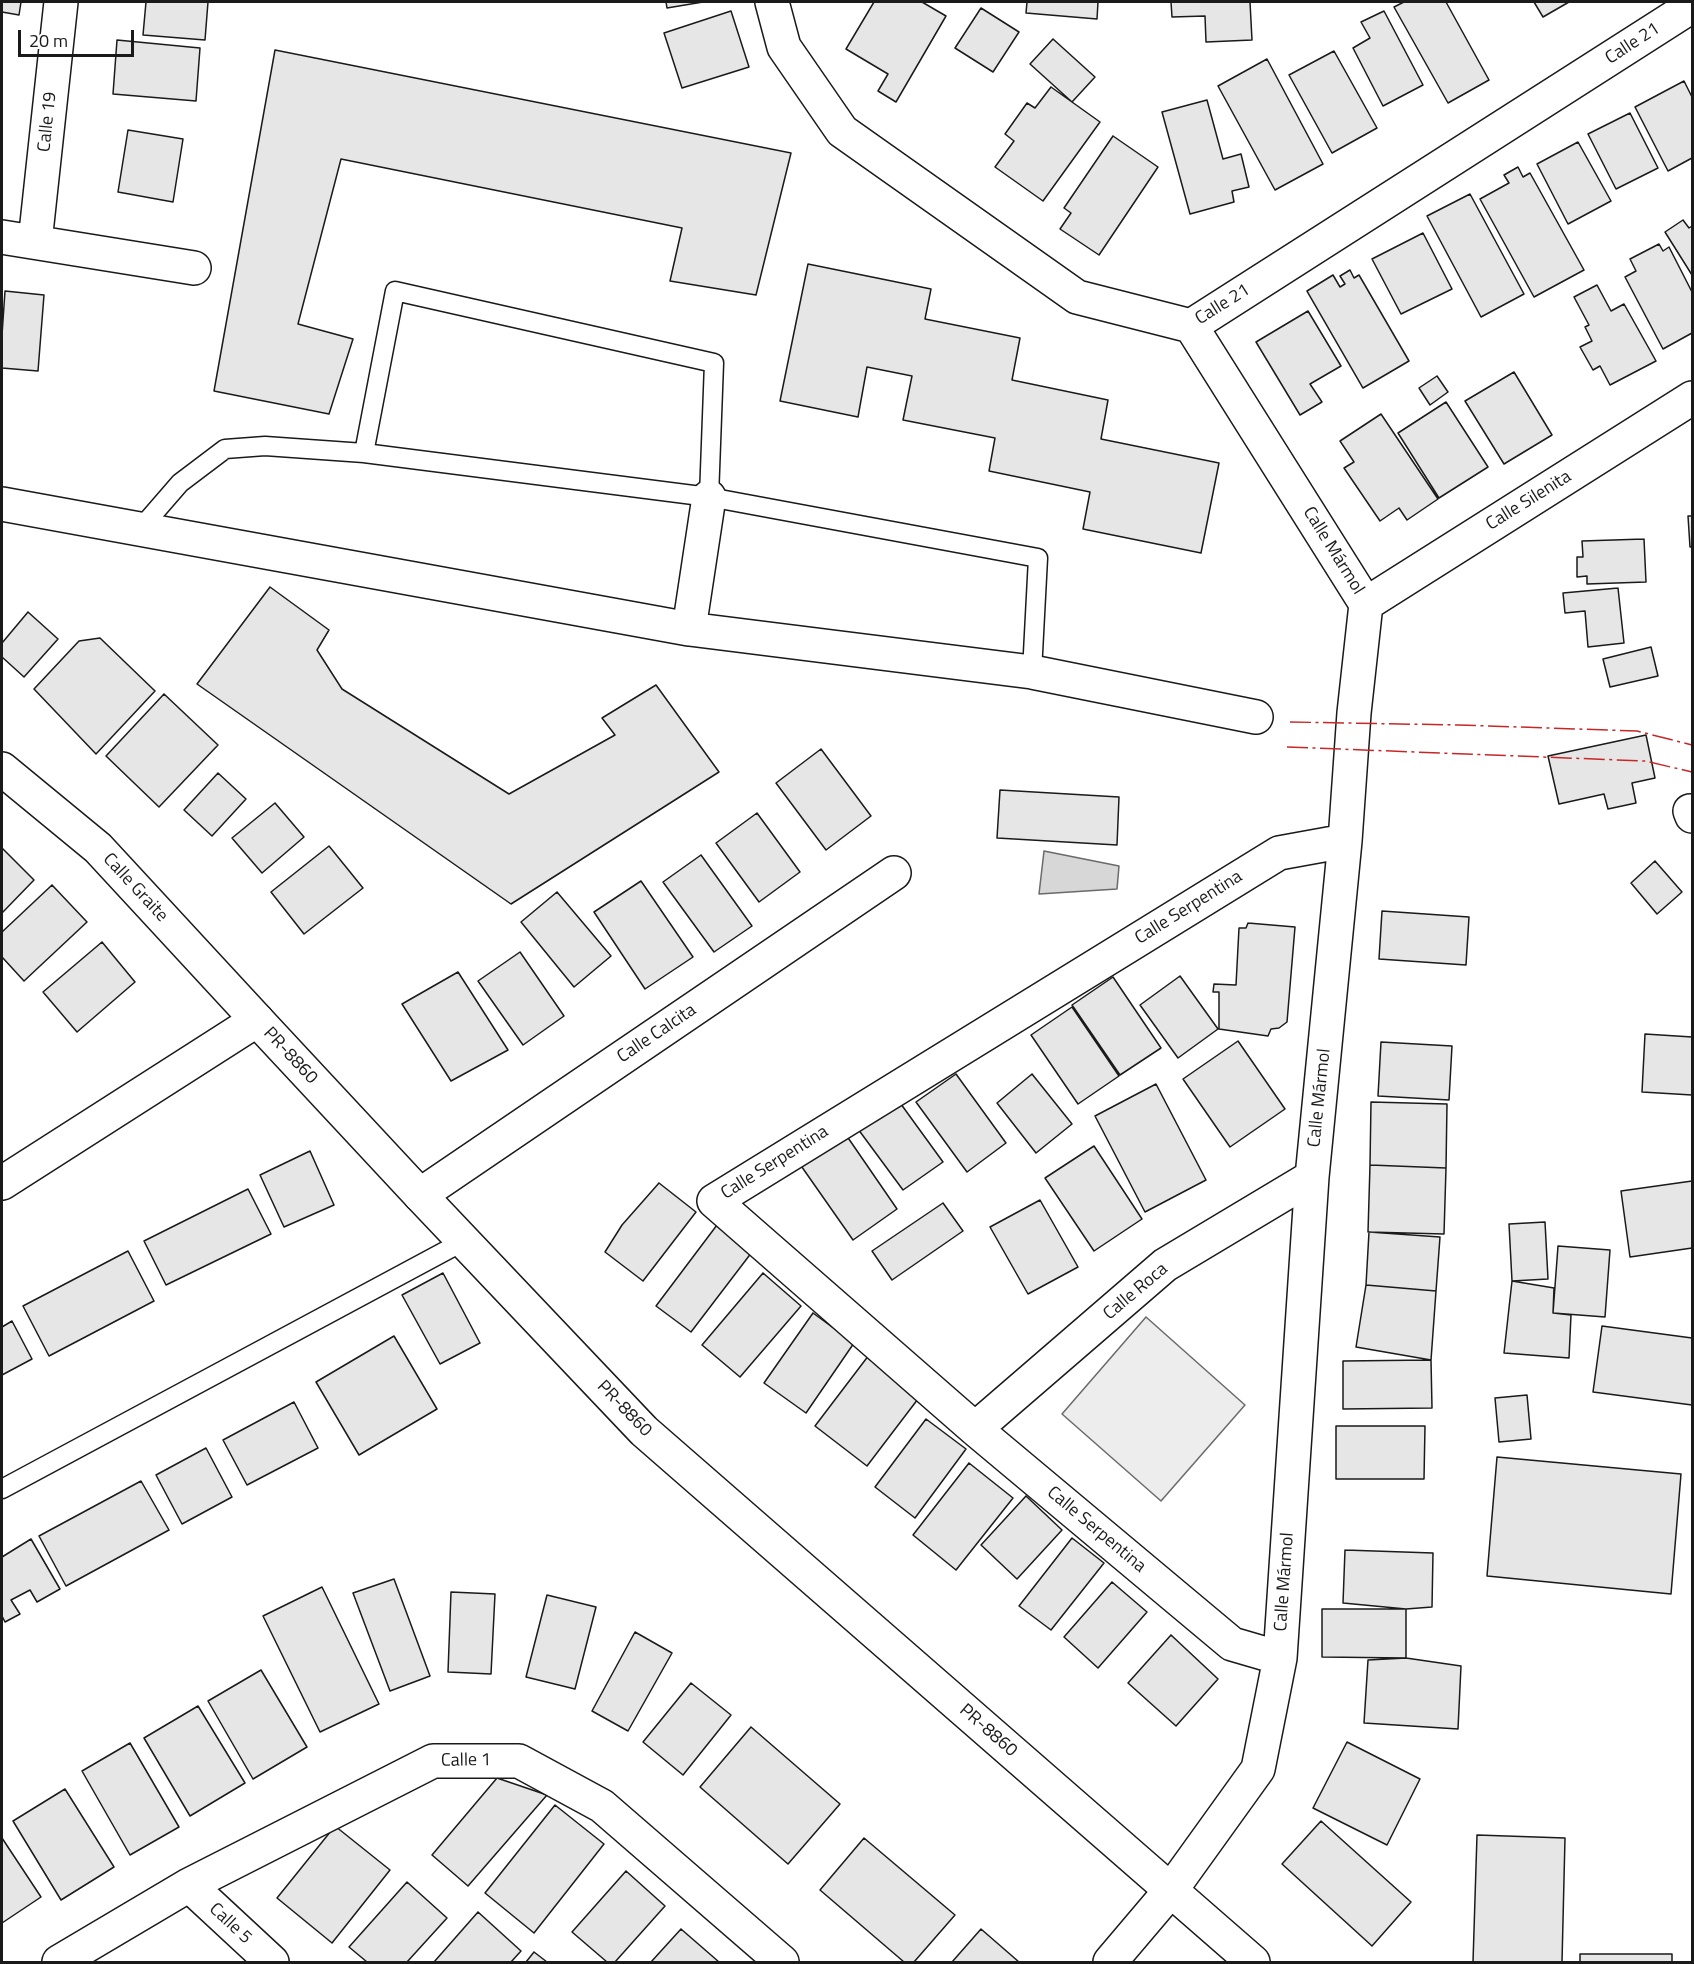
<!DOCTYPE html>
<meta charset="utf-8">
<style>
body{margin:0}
#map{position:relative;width:1694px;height:1964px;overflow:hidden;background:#fff;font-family:"Titillium Web",sans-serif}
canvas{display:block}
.frame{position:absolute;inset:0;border:3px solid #1a1a1a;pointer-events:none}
.scale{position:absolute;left:18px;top:30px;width:116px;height:27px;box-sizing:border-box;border:3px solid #1a1a1a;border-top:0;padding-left:8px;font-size:18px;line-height:21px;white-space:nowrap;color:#1a1a1a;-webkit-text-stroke:4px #fff;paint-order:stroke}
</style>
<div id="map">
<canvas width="1694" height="1964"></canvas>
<div class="frame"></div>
<div class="scale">20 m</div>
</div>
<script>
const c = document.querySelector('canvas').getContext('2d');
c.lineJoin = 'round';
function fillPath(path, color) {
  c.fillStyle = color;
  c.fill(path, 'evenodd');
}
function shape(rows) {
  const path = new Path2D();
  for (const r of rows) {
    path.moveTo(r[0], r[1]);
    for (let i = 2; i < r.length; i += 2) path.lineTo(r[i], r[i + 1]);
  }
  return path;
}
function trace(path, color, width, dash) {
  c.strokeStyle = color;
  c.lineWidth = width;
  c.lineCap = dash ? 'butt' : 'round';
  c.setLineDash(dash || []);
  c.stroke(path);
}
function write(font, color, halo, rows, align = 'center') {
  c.font = font + ' "Titillium Web",sans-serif';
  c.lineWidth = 4.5;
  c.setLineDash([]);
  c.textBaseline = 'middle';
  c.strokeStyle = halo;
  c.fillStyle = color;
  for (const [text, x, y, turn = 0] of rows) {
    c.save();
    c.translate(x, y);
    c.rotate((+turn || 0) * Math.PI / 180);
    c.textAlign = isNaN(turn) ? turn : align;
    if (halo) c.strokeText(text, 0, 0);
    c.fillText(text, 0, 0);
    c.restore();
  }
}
const green = shape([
 [1146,1317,1245,1405,1161,1501,1062,1414,1146,1317]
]);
fillPath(green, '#ededed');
trace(green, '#6a6a6a', 1.5);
const water = shape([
 [1044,851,1119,866,1117,889,1039,894,1044,851]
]);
fillPath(water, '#d7d7d7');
trace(water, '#6a6a6a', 1.5);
const building = shape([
 [2,2,21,2,19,15,2,12,2,2],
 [146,2,208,2,205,40,143,35,146,2],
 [666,2,703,2,667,8,666,2],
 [874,2,922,2,946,16,896,102,878,91,888,74,846,49,874,2],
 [1027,2,1098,2,1097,19,1026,13,1027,2],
 [1171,2,1250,2,1252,40,1206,42,1205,16,1172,17,1171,2],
 [1404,2,1446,2,1489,80,1448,103,1394,7,1404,2],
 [1534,2,1569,2,1543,17,1534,2],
 [981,8,1019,32,993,72,955,48,981,8],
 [731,11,749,67,682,88,664,33,731,11],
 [1384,11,1423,85,1383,106,1353,48,1370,38,1361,22,1384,11],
 [1053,39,1095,77,1072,102,1030,64,1053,39],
 [117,40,200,48,196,101,113,94,117,40],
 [275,50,791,153,756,295,670,281,682,228,341,159,298,324,353,339,329,414,214,391,275,50],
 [1334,51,1377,128,1332,153,1289,75,1334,51],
 [1267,59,1323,164,1275,190,1218,86,1267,59],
 [1684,81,1692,97,1692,158,1668,171,1635,107,1684,81],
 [1051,87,1100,122,1043,201,995,167,1014,141,1005,134,1027,103,1035,108,1051,87],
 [1207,100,1223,159,1241,154,1249,187,1232,191,1234,202,1190,214,1162,112,1207,100],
 [1630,113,1658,168,1616,189,1588,134,1630,113],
 [128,130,183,139,173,202,118,192,128,130],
 [1113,136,1158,167,1099,255,1060,229,1071,213,1064,208,1113,136],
 [1578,142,1611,201,1568,224,1537,164,1578,142],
 [1518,167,1523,177,1530,173,1584,270,1534,297,1480,199,1509,183,1504,175,1518,167],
 [1470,194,1524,294,1481,317,1427,216,1470,194],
 [1683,220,1689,228,1692,226,1692,275,1665,232,1683,220],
 [1423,233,1452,289,1401,314,1372,259,1423,233],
 [1659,244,1663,251,1669,247,1692,292,1692,333,1663,349,1625,277,1636,271,1630,259,1659,244],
 [808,264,931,289,925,319,1020,338,1012,380,1108,400,1101,439,1219,463,1201,553,1083,529,1090,492,989,471,995,438,903,420,912,376,867,367,858,417,780,401,808,264],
 [1350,270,1354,278,1359,275,1409,361,1363,388,1307,291,1333,275,1340,287,1345,284,1340,276,1350,270],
 [1597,285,1611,311,1624,304,1656,361,1610,385,1600,366,1593,370,1580,347,1592,341,1585,327,1589,325,1574,297,1597,285],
 [5,291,44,295,38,371,2,368,2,335,5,291],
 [1308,311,1341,366,1310,384,1322,402,1300,415,1256,342,1308,311],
 [1514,372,1552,435,1504,464,1465,401,1514,372],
 [1437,376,1448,392,1430,405,1419,388,1437,376],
 [1446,402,1488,467,1439,498,1398,433,1446,402],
 [1381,414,1438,499,1407,520,1399,508,1380,521,1344,468,1354,462,1340,441,1381,414],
 [1688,516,1692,516,1692,547,1690,547,1688,516],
 [1644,539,1646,582,1587,584,1587,576,1577,577,1577,557,1583,557,1582,541,1644,539],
 [270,587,329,630,317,650,342,689,509,794,615,735,602,718,656,685,719,772,511,904,197,684,270,587],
 [1618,588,1624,643,1588,647,1585,611,1565,613,1563,593,1618,588],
 [28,612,58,639,24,677,2,657,2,643,28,612],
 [100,638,155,691,96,754,34,689,79,641,100,638],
 [1651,647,1658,676,1610,687,1603,659,1651,647],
 [164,694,218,745,159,807,106,756,164,694],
 [1646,735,1655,778,1632,783,1636,803,1608,809,1604,794,1559,804,1548,756,1646,735],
 [821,749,871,816,826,850,776,783,821,749],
 [218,773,246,799,212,836,184,810,218,773],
 [1000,790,1119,797,1117,845,997,838,1000,790],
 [275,803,304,837,262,873,232,838,275,803],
 [757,813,800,872,759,902,716,843,757,813],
 [329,846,363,888,304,934,271,892,329,846],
 [2,848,34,880,2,913,2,848],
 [701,855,752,926,714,952,663,882,701,855],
 [1655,861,1682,892,1657,914,1631,883,1655,861],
 [641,881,693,957,645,989,594,912,641,881],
 [52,885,87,922,24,981,2,957,2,932,52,885],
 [557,892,611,956,574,987,521,922,557,892],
 [1382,911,1469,917,1466,965,1379,959,1382,911],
 [1248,923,1295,927,1287,1022,1279,1028,1271,1029,1268,1036,1219,1029,1219,992,1213,992,1214,984,1236,985,1239,928,1246,928,1248,923],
 [102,942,135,982,77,1032,43,992,102,942],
 [520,952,564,1016,523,1045,478,981,520,952],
 [458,972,508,1050,451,1081,402,1004,458,972],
 [1180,976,1218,1029,1178,1058,1140,1005,1180,976],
 [1113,977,1161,1048,1120,1075,1072,1005,1113,977],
 [1072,1007,1119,1076,1078,1104,1031,1035,1072,1007],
 [1645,1034,1692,1037,1692,1095,1642,1092,1645,1034],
 [1238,1041,1285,1109,1230,1147,1183,1079,1238,1041],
 [1381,1042,1452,1046,1449,1100,1378,1096,1381,1042],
 [956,1074,1006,1143,967,1172,916,1102,956,1074],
 [1032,1074,1072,1124,1036,1153,997,1103,1032,1074],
 [1156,1084,1206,1180,1145,1212,1095,1116,1156,1084],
 [898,1100,943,1162,903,1190,858,1129,898,1100],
 [1371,1102,1447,1104,1446,1168,1370,1165,1371,1102],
 [842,1129,897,1209,853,1240,797,1160,842,1129],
 [1094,1146,1142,1219,1094,1251,1045,1178,1094,1146],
 [310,1151,334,1205,284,1227,260,1175,310,1151],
 [1370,1165,1446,1168,1444,1234,1368,1232,1370,1165],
 [1692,1181,1692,1248,1630,1257,1621,1191,1692,1181],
 [659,1183,696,1212,643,1281,605,1252,622,1225,659,1183],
 [248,1189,271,1234,166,1285,144,1241,248,1189],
 [1040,1200,1078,1267,1028,1294,990,1227,1040,1200],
 [943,1203,963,1231,892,1280,872,1251,943,1203],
 [1545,1222,1548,1279,1512,1281,1509,1224,1545,1222],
 [717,1225,752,1252,691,1332,656,1306,717,1225],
 [1369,1232,1440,1237,1436,1291,1366,1285,1369,1232],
 [1558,1246,1610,1250,1605,1317,1553,1313,1558,1246],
 [128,1251,154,1301,49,1356,23,1306,128,1251],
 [443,1273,480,1343,440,1364,402,1295,443,1273],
 [763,1273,801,1306,740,1377,702,1345,763,1273],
 [1512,1281,1554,1288,1553,1313,1571,1315,1569,1358,1504,1353,1512,1281],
 [1366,1285,1436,1291,1431,1360,1356,1347,1366,1285],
 [813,1313,854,1343,806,1413,764,1383,813,1313],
 [12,1321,32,1359,2,1375,2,1327,12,1321],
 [1602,1326,1692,1338,1692,1405,1593,1392,1602,1326],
 [394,1336,437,1409,359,1455,316,1382,394,1336],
 [869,1355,921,1395,867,1466,815,1426,869,1355],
 [1431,1360,1432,1408,1343,1409,1343,1361,1431,1360],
 [1527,1395,1531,1439,1499,1442,1495,1398,1527,1395],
 [294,1402,318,1448,247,1485,223,1440,294,1402],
 [926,1419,966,1449,915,1518,875,1487,926,1419],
 [1336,1426,1425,1426,1424,1479,1336,1479,1336,1426],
 [206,1448,232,1497,182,1524,156,1475,206,1448],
 [1497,1457,1681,1474,1671,1594,1487,1576,1497,1457],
 [969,1463,1013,1498,956,1570,913,1535,969,1463],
 [141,1481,169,1530,66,1586,39,1536,141,1481],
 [1026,1496,1062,1530,1017,1579,981,1545,1026,1496],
 [1072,1538,1104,1563,1051,1630,1019,1606,1072,1538],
 [31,1539,60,1589,37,1602,30,1590,11,1600,20,1614,5,1622,2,1616,2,1557,31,1539],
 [1345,1550,1433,1553,1432,1607,1406,1609,1343,1603,1345,1550],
 [394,1579,430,1676,390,1691,353,1593,394,1579],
 [1112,1582,1147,1612,1098,1668,1064,1637,1112,1582],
 [322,1587,379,1704,320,1732,263,1616,322,1587],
 [451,1592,495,1594,491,1674,448,1672,451,1592],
 [547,1595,596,1607,575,1689,526,1677,547,1595],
 [1322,1609,1406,1609,1406,1658,1322,1657,1322,1609],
 [635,1632,672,1653,628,1731,592,1711,635,1632],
 [1171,1635,1218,1679,1176,1726,1128,1683,1171,1635],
 [1406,1658,1461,1666,1458,1729,1364,1723,1368,1660,1406,1658],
 [261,1670,307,1747,253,1779,208,1701,261,1670],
 [691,1683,731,1715,683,1775,643,1742,691,1683],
 [198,1706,245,1783,190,1816,144,1738,198,1706],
 [751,1727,840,1804,788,1864,700,1787,751,1727],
 [1347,1742,1420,1779,1387,1845,1313,1808,1347,1742],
 [130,1743,179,1827,130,1855,82,1771,130,1743],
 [497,1778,547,1795,468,1886,432,1855,497,1778],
 [65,1789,114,1867,61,1900,13,1821,65,1789],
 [555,1805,604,1844,534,1933,485,1893,555,1805],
 [1321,1821,1411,1902,1372,1946,1282,1864,1321,1821],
 [335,1826,390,1870,332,1943,277,1898,335,1826],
 [1477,1835,1565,1838,1562,1962,1473,1962,1477,1835],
 [2,1838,41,1897,2,1923,2,1838],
 [864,1838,955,1915,914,1962,904,1962,820,1890,864,1838],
 [626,1871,665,1906,615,1962,607,1962,572,1932,626,1871],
 [407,1882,447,1918,407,1962,367,1962,349,1947,407,1882],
 [478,1912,521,1951,511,1962,434,1962,478,1912],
 [681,1929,719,1962,651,1962,681,1929],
 [981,1929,1019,1962,952,1962,981,1929],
 [534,1952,547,1962,526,1962,534,1952],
 [1580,1954,1672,1954,1672,1962,1580,1962,1580,1954]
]);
fillPath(building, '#e6e6e6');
trace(building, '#1a1a1a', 1.5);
const lane = shape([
 [709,497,1038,558,1032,672],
 [141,528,180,483,225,449,265,446,364,453,395,291,714,363,709,497,364,453],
 [2,1489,464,1241]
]);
const street = shape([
 [772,2,784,47,842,131,1077,297,1191,326,1692,6],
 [2,237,194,268],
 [35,242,61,2],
 [2,504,689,629,1032,672,1256,717],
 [1366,604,1692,398],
 [689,629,709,497],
 [2,769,98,848,257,1020],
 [1690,811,1692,816],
 [420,1195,894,873],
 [975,1429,1165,1265,1312,1177],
 [1280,1658,1232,1644,975,1429,714,1201,1279,853,1345,841],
 [189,1885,272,1962],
 [59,1962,189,1885,433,1761,519,1761,602,1806,782,1962],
 [1110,1962,1171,1890,1258,1769,1280,1658,1312,1177,1345,841,1354,713,1366,604,1191,326]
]);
const secondary = shape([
 [2,1183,257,1020,420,1195,644,1431,1253,1962]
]);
trace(lane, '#1a1a1a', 21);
trace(street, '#1a1a1a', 36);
trace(secondary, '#1a1a1a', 36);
trace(lane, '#fff', 18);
trace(street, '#fff', 33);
trace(secondary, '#fff', 33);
trace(shape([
 [1290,722,1458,725,1637,731,1692,745],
 [1287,747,1645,761,1692,772]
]), '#c62828', 1.5, [21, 4.5, 3, 4.5]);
write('18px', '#1a1a1a', '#fff', [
 ["Calle 21",1633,44,-33],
 ["Calle 19",48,122,-84],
 ["Calle 21",1223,305,-32],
 ["Calle Silenita",1529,501,-32],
 ["Calle Mármol",1333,551,58],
 ["Calle Graite",135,888,47],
 ["Calle Serpentina",1189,908,-32],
 ["Calle Calcita",657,1034,-34],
 ["PR-8860",290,1056,47],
 ["Calle Mármol",1320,1098,-84],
 ["Calle Serpentina",775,1163,-32],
 ["Calle Roca",1136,1292,-40],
 ["PR-8860",624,1409,46],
 ["Calle Serpentina",1096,1530,40],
 ["Calle Mármol",1285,1582,-86],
 ["PR-8860",988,1731,41],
 ["Calle 1",466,1761,-1],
 ["Calle 5",230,1924,43]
]);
</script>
